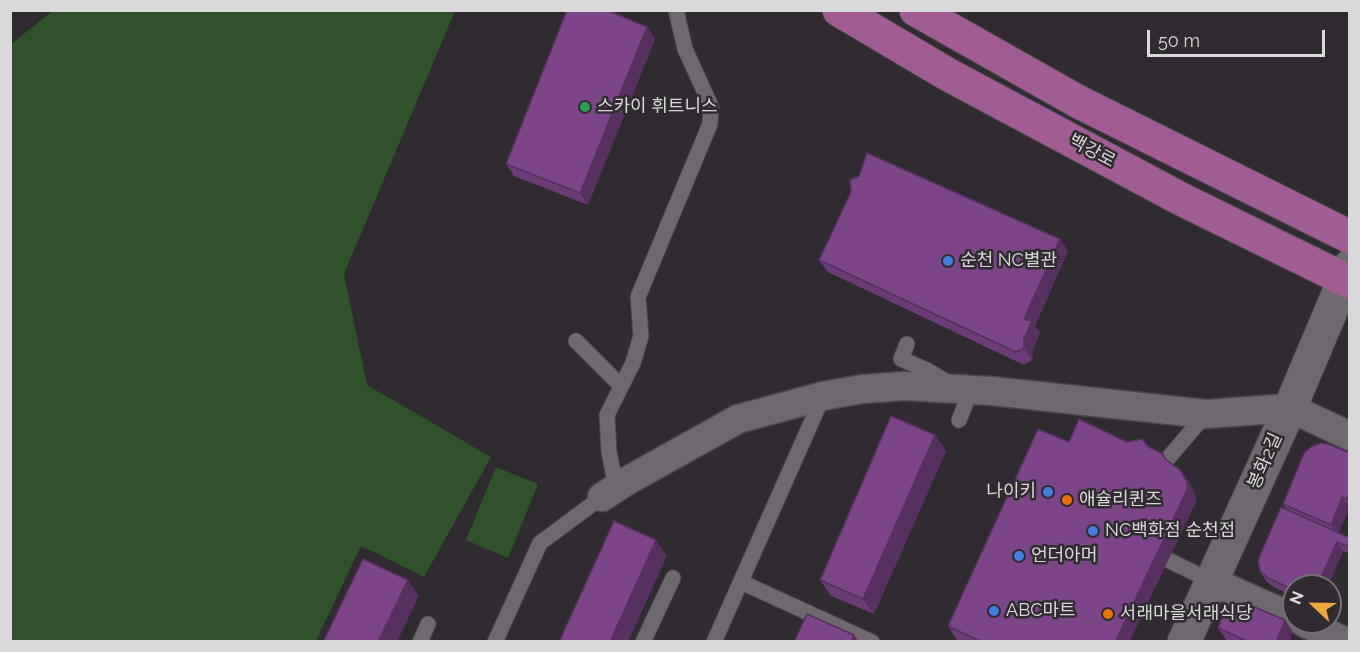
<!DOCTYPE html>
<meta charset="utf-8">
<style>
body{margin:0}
#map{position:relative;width:1360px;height:652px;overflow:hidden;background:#2f2b30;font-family:Raleway,sans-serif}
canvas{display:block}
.frame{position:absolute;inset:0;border:12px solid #dbd8db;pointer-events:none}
.north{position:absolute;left:1282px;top:574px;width:60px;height:60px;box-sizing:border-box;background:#2f2b30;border:2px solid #747074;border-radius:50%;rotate:292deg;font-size:16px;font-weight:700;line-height:24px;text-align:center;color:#dbd8db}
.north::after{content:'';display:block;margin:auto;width:21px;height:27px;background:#eda83b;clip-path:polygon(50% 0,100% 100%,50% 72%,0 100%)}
.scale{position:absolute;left:1147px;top:30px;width:178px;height:27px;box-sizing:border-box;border:3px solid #dbd8db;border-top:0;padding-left:8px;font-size:18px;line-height:21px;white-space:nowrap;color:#dbd8db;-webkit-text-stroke:4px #2f2b30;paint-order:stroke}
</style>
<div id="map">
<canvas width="1360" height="652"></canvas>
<div class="frame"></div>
<div class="north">N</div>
<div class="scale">50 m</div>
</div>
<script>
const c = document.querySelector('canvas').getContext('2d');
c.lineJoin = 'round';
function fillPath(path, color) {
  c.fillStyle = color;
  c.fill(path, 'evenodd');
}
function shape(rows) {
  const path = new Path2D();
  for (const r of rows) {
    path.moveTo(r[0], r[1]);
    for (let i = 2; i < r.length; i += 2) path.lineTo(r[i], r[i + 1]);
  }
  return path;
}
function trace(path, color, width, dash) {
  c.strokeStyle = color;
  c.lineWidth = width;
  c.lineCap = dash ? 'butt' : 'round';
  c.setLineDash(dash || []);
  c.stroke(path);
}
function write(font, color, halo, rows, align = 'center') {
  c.font = font + ' Raleway,"Noto Sans KR",sans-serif';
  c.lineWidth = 5;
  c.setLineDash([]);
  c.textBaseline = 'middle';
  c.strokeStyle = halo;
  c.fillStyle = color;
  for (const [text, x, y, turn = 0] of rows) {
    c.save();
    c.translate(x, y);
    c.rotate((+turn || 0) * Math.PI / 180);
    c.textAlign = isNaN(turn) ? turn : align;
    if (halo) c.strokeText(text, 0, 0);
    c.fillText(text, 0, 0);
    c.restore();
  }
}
fillPath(shape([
 [54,10,455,11,344,274,367,385,491,457,424,577,361,546,316,641,11,641,11,44],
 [496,467,538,484,508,558,466,540]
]), '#2f522a');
const lane = shape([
 [576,341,621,386],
 [907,344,901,359,927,370,950,384],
 [959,420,971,390],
 [1164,463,1206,414],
 [616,487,609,452,607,415,633,363,641,336,638,297,710,124,711,106,685,49,676,10],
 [1168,560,1211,581],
 [741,582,872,642],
 [420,642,428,624],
 [495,642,540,543,602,497],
 [643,642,673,578],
 [714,642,823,396]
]);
const street = shape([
 [602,497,625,482,738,419,823,396,862,389,905,386,992,391,1206,414,1290,408,1350,436],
 [1211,581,1294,618],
 [1303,622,1346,642]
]);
const secondary = shape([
 [1184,642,1290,408,1350,266]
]);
const primary = shape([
 [839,10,947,74,1181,199,1350,282],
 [916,10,1077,101,1350,237]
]);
trace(lane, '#4a474b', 17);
trace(street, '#4a474b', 31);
trace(secondary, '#4a474b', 35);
trace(primary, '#4a474b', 35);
trace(lane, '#6d696e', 15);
trace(street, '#6d696e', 28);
trace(secondary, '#6d696e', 33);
trace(primary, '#a15c94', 33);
fillPath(shape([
 [647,27,655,39,588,205,514,176,506,164],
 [851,192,1060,239,1068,251,1035,326,1040,333,1033,350,1032,360,1024,365,828,272,819,260],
 [935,435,946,451,874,614,831,596,820,580],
 [1069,442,1127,442,1149,447,1163,454,1167,460,1180,470,1189,482,1195,494,1196,502,1129,642,963,642,956,639,948,626],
 [1350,453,1350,507,1338,533,1350,538,1350,554,1343,551,1328,586,1294,586,1294,596,1275,588,1266,581,1260,571,1287,510,1283,504],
 [1218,628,1293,632,1289,642,1229,642,1226,640]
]), '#6a3b74');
fillPath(shape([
 [647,27,655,39,588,205,580,193],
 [1060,239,1068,251,1035,326,1040,333,1033,350,1032,360,1024,348,1024,319],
 [935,435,946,451,874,614,863,599],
 [1180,470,1189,482,1195,494,1196,502,1129,642,1115,642],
 [1342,497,1349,507,1338,534,1331,525],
 [656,540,667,556,628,642,610,642],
 [1337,542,1343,551,1328,586,1317,586],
 [408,580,419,596,397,642,378,642],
 [1285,620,1293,632,1289,642,1276,642],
 [854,635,859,642,851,642]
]), '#56305e');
const building = shape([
 [567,10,607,10,647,27,580,193,506,164,567,10],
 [867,153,1060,239,1024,319,1032,321,1024,338,1024,348,1016,352,819,260,851,192,850,180,859,176,867,153],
 [891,416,935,435,863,599,820,580,891,416],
 [1079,419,1127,442,1142,439,1149,447,1163,454,1165,459,1180,470,1187,482,1187,490,1115,642,982,642,948,626,1038,429,1069,442,1079,419],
 [1321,443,1328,444,1350,453,1350,493,1347,499,1342,497,1331,525,1283,504,1304,453,1311,447,1321,443],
 [1281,507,1350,538,1350,540,1347,546,1337,542,1317,586,1294,586,1294,590,1268,578,1260,571,1258,560,1281,507],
 [614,521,656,540,610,642,559,642,614,521],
 [363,559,408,580,378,642,323,642,363,559],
 [1245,603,1285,620,1276,642,1249,642,1218,628,1225,609,1245,603],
 [807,614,854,635,851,642,794,642,807,614]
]);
fillPath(building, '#7b4587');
trace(building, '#56305e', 1.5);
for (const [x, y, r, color] of [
 [585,107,6,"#2e9e5b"],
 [948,261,6,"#3f7fe0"],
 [1048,492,6,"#3f7fe0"],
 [1067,500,6,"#e8710a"],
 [1093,531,6,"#3f7fe0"],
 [1019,556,6,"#3f7fe0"],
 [994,611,6,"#3f7fe0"],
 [1108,614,6,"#e8710a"]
]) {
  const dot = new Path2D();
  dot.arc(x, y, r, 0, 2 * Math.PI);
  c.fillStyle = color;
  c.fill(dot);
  trace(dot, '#2f2b30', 2);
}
write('18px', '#dbd8db', '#2f2b30', [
 ["스카이 휘트니스",597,107],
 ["순천 NC별관",960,261],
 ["나이키",1036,492,"right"],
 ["애슐리퀸즈",1079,500],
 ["NC백화점 순천점",1105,531],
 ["언더아머",1031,556],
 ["ABC마트",1006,611],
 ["서래마을서래식당",1120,614]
], 'left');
write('18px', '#dbd8db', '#2f2b30', [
 ["백강로",1092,151,28],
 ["봉화2길",1265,461,-66]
]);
</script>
